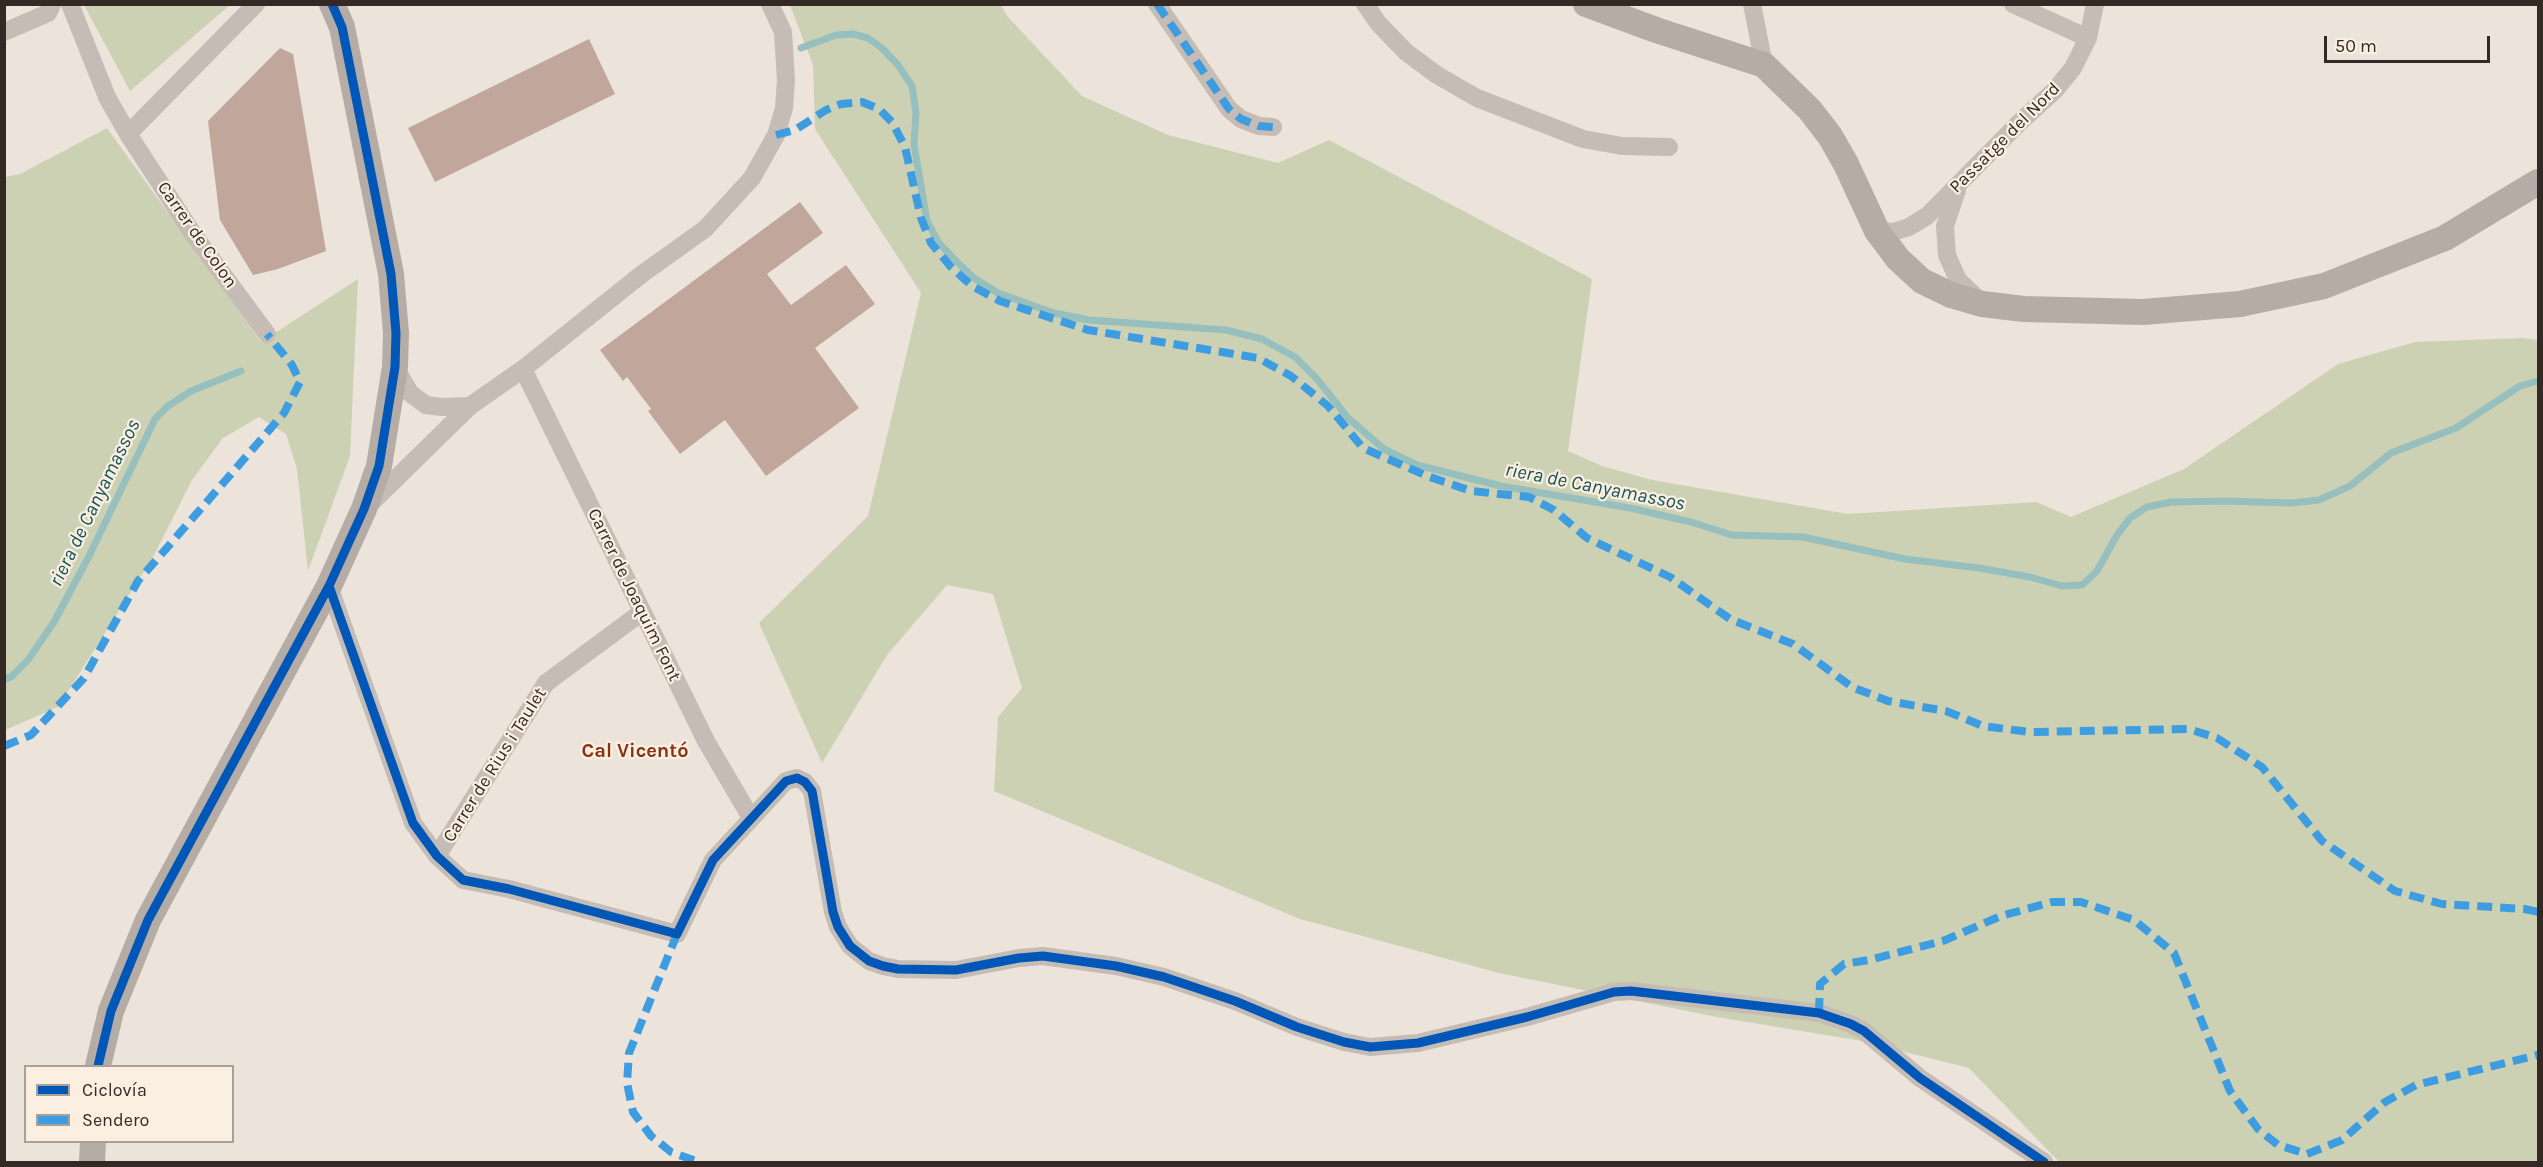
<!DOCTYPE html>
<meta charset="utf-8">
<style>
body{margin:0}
#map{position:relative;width:2543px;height:1167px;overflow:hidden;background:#ece4db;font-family:Karla,sans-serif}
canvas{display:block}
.frame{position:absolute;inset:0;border:6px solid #342924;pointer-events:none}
.legend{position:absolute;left:24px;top:1065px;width:210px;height:78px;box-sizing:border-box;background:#faefe1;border:2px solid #aba095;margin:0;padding:8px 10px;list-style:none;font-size:18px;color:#342924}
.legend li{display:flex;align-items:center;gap:12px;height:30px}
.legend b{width:30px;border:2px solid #aba095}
.scale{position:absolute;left:2324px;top:36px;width:166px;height:27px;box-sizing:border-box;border:3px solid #342924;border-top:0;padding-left:8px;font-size:18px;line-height:21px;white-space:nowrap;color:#342924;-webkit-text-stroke:4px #faefe1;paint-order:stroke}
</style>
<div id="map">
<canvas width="2543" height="1167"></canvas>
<div class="frame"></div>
<ul class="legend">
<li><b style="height:8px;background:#0057b8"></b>Ciclovía</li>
<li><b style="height:8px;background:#3e9ce0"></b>Sendero</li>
</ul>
<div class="scale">50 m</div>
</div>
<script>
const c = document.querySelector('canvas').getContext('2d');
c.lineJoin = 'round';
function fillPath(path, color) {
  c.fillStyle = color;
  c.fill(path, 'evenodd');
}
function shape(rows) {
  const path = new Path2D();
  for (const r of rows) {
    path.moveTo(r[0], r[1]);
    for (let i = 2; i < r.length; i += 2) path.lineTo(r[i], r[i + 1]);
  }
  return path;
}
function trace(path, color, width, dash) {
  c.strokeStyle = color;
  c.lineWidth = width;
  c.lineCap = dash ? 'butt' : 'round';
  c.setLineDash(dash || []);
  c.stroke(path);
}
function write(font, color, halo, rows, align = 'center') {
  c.font = font + ' Karla,sans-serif';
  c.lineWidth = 4.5;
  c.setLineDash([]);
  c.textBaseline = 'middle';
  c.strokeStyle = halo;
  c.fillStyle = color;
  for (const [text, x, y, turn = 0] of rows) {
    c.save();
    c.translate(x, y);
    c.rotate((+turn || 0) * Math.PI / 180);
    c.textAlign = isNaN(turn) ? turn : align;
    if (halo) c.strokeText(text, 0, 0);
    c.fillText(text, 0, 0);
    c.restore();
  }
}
fillPath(shape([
 [84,5,230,5,130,91],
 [790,5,1001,5,1007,16,1082,96,1168,135,1278,163,1329,140,1592,279,1568,451,1602,466,1652,480,1848,514,2036,502,2071,517,2184,469,2338,364,2415,342,2522,338,2538,340,2538,1162,2059,1162,1969,1068,1862,1041,1717,1017,1499,973,1300,919,994,791,998,717,1022,688,993,594,947,585,887,655,822,763,759,623,868,516,921,293,815,129,813,65],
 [107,128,261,342,358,279,350,456,308,571,297,469,286,434,259,417,223,438,192,480,153,557,58,707,5,730,5,177,20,174]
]), '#ccd1b4');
trace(shape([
 [801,48,836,35,853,34,868,38,882,48,898,65,912,86,916,113,914,145,927,221,939,243,956,261,974,278,998,293,1054,313,1089,320,1226,330,1262,339,1295,357,1317,379,1348,418,1384,449,1417,465,1501,486,1630,508,1691,522,1732,535,1803,537,1905,559,1979,568,2030,577,2062,586,2082,585,2097,571,2117,535,2130,518,2147,507,2171,502,2225,501,2291,503,2319,500,2350,486,2391,453,2456,428,2520,386,2538,381],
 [4,680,12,676,28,660,54,622,89,556,155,419,168,406,191,391,241,371]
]), '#96bfbe', 7);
fillPath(shape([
 [589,39,615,94,435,182,408,128],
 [280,48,293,54,326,251,278,269,253,275,220,220,208,121],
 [800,202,823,233,767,274,791,305,846,265,875,304,815,348,859,408,766,476,725,420,680,454,648,411,651,409,627,377,623,381,600,350]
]), '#c1a79b');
trace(shape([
 [70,4,107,97,128,134,193,234,267,334],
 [1157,4,1229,109,1241,119,1259,126,1273,127],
 [1365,4,1378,23,1406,52,1437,75,1477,98,1583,139,1622,146,1669,147],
 [1752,4,1764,65],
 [2013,4,2088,38],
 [4,32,48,13,52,4],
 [128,134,256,4],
 [1957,190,1945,226,1947,255,1958,280,1980,301],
 [1877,231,1893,232,1909,227,1927,216,2020,122,2055,90,2073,68,2088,38,2095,4],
 [395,367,410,393,426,405,442,407,470,406],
 [523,369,706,741,751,818],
 [368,506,470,406,523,369,642,274,705,229,752,178,776,135,784,108,786,80,783,32,770,4],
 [329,586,413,823,437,856,463,880,509,889,677,934,713,860,786,781,797,778,805,782,812,791,833,912,838,927,850,946,869,961,883,966,898,969,956,970,1019,958,1043,956,1116,966,1164,977,1235,1001,1297,1027,1344,1042,1370,1047,1418,1043,1527,1017,1614,992,1631,991,1819,1013,1851,1024,1864,1031,1920,1078,2044,1162],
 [437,856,546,683,642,612]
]), '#c4bcb5', 18);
trace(shape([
 [1586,4,1656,30,1764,65,1810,110,1830,136,1846,164,1877,231,1898,259,1922,281,1951,295,1982,304,2024,309,2143,312,2240,304,2324,286,2445,238,2538,182],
 [98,1066,111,1011,148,920,329,586,364,509,379,466,395,367,396,333,391,274,342,27,332,4],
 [92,1162,93,1142]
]), '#b5aca5', 26);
trace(shape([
 [1157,4,1229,109,1241,119,1259,126,1273,127],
 [776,135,795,130,826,110,841,104,862,102,879,109,892,122,905,147,921,218,931,243,951,267,972,286,1000,301,1088,330,1258,358,1291,376,1328,406,1363,448,1427,476,1471,491,1529,497,1554,510,1587,538,1670,577,1730,619,1793,644,1852,687,1888,701,1946,711,1983,726,2029,732,2189,729,2217,738,2262,767,2322,841,2395,891,2442,904,2525,909,2538,912],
 [4,746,31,735,84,678,138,581,284,413,300,382,292,365,267,334],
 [677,934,629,1053,627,1083,633,1112,651,1136,671,1152,699,1162],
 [1819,1013,1820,984,1844,964,1869,960,1943,941,2001,916,2052,902,2081,902,2134,920,2174,953,2230,1091,2258,1129,2278,1145,2307,1154,2342,1140,2385,1102,2416,1085,2538,1055]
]), '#3e9ce0', 8, [15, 8]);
trace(shape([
 [329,586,413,823,437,856,463,880,509,889,677,934,713,860,786,781,797,778,805,782,812,791,833,912,838,927,850,946,869,961,883,966,898,969,956,970,1019,958,1043,956,1116,966,1164,977,1235,1001,1297,1027,1344,1042,1370,1047,1418,1043,1527,1017,1614,992,1631,991,1819,1013,1851,1024,1864,1031,1920,1078,2044,1162],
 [98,1066,111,1011,148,920,329,586,364,509,379,466,395,367,396,333,391,274,342,27,332,4]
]), '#0057b8', 9);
write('18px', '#342924', '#faefe1', [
 ["Passatge del Nord",2005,138,-45],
 ["Carrer de Colon",197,235,55],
 ["Carrer de Joaquim Font",634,595,64],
 ["Carrer de Rius i Taulet",495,765,-58]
]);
write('italic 20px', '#175458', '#faefe1', [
 ["riera de Canyamassos",1595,487,11],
 ["riera de Canyamassos",95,503,-64]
]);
write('bold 20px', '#893217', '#faefe1', [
 ["Cal Vicentó",635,751]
]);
</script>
